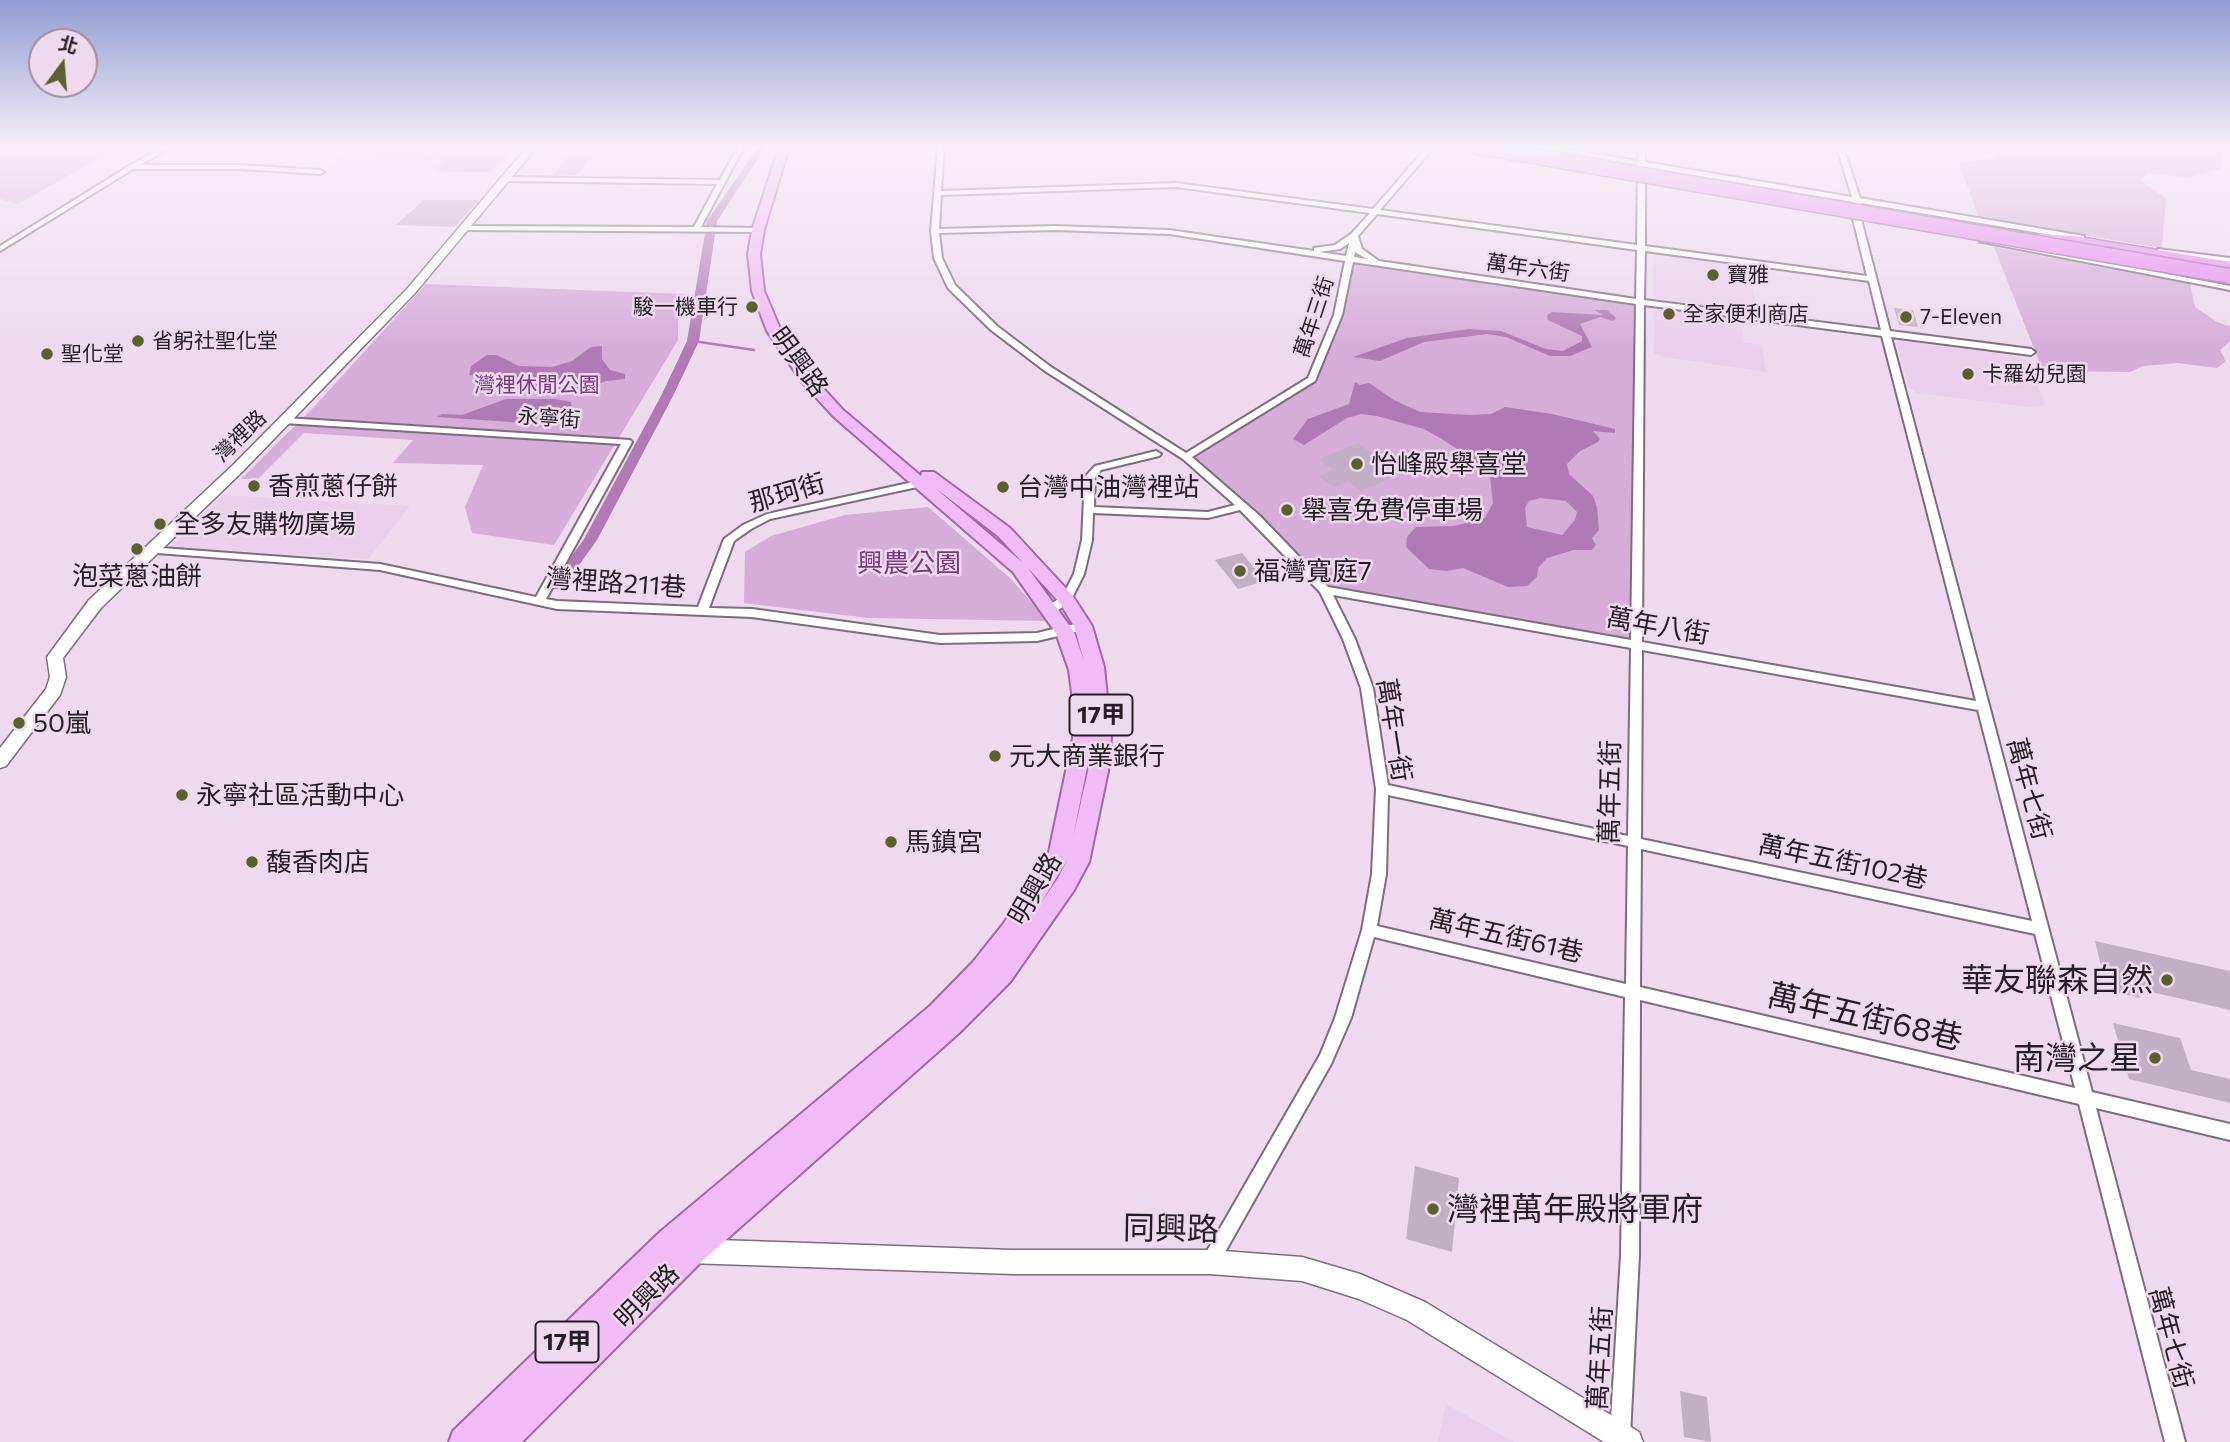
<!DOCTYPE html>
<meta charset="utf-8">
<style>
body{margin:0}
#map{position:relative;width:2230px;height:1442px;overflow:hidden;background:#eed9ef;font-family:Commissioner,"Noto Sans TC",sans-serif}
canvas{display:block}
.north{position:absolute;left:28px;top:28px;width:70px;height:70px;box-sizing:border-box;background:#eed9ef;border:2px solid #9e8e9e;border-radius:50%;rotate:16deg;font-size:19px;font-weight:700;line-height:28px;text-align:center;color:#251d25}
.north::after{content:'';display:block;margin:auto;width:24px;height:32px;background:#5b602e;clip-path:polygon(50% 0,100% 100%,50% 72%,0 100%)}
</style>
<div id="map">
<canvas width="2230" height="1442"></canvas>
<div class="north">北</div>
</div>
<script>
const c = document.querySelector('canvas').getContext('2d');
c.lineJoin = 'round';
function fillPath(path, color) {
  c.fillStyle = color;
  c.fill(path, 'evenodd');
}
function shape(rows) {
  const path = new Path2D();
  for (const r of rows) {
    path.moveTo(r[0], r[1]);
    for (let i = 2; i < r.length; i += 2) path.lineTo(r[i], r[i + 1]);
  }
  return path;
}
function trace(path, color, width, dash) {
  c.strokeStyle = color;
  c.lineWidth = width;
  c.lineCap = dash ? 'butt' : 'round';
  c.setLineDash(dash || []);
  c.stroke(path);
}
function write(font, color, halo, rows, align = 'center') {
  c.font = font + ' Commissioner,"Noto Sans TC",sans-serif';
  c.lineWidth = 5;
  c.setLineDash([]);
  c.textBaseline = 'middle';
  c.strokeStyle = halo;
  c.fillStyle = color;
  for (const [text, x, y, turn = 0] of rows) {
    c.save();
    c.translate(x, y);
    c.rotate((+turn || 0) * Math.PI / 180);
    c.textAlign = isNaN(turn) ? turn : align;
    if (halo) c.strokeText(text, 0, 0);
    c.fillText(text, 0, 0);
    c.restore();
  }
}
fillPath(shape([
 [352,147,516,147,491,175,327,170],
 [1656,255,1748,266,1757,312,1659,299,1653,295,1653,257],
 [1664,308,1741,319,1744,342,1762,345,1766,372,1664,357,1654,353,1654,311],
 [1901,341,2017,356,2026,360,2045,404,2037,408,1917,393,1909,387,1897,343],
 [223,495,410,506,368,559,172,547],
 [1446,1404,1514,1442,1438,1442]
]), '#eacfec');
fillPath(shape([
 [0,147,120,147,18,204,0,199],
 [389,147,449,147,436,160,376,158],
 [1997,147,2230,147,2230,149,2224,151,2220,169,2187,178,2148,173,2140,180,2166,198,2162,248,1979,218,1959,163,1994,158],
 [1994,247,2190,284,2195,307,2217,322,2230,326,2230,342,2220,350,2226,361,2217,368,2178,363,2143,366,2130,372,2043,371],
 [1350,260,1639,302,1636,645,1325,590,1186,457,1312,379],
 [426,284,684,294,678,309,678,340,554,545,472,533,465,507,483,465,393,463,413,440,304,433,258,479,241,479,312,409],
 [928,507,1010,578,1048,621,868,618,744,603,745,552,771,536,845,515]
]), '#d6acd9');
fillPath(shape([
 [1594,310,1607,310,1616,318,1613,321,1600,317,1580,324,1592,347,1570,356,1550,356,1506,337,1487,334,1424,342,1380,361,1353,357,1407,338,1469,329,1501,331,1546,349,1563,351,1582,341,1582,336,1548,320,1547,315,1552,312,1603,315],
 [602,346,602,359,610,370,625,374,625,379,606,381,583,390,505,387,487,378,469,375,471,366,487,355,497,355,519,366,552,367,572,361,591,347],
 [1355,382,1360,385,1369,383,1394,400,1420,412,1470,415,1491,414,1505,407,1552,414,1615,429,1615,433,1593,431,1600,439,1598,442,1580,451,1567,464,1569,474,1593,496,1597,507,1599,530,1592,538,1596,545,1592,550,1574,550,1547,558,1538,568,1537,577,1527,586,1508,587,1463,568,1447,571,1429,569,1406,547,1407,537,1416,527,1454,526,1485,518,1493,503,1490,477,1473,459,1440,438,1424,429,1377,416,1361,414,1347,418,1304,445,1293,439,1308,419,1349,404],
 [1540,498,1566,501,1577,512,1575,520,1562,535,1527,527,1525,508,1529,501],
 [506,399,555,399,571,402,572,409,540,424,437,417,442,414,462,415]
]), '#b07ab4');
trace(shape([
 [693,341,754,350]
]), '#b07ab4', 2.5);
fillPath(shape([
 [758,147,766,147,717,221,699,341,673,396,597,540,562,589,552,589,550,586,584,539,661,396,687,341,707,221,758,147]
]), '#b07ab4');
fillPath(shape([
 [470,147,515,147,490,172,435,171,447,157,459,157],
 [569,155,593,155,577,175,553,175],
 [424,200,479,200,455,227,396,225],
 [1894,308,1913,310,1918,327,1899,325],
 [1358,443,1401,474,1361,491,1348,481,1334,487,1319,476,1333,470,1319,459],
 [1242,553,1265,581,1238,589,1215,560],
 [2095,941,2230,971,2230,1010,2138,989,2140,998,2107,990],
 [2113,1023,2180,1038,2191,1070,2230,1079,2230,1103,2129,1079],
 [1415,1166,1459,1178,1452,1252,1406,1239],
 [1680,1391,1707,1397,1711,1442,1684,1437]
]), '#c3afc5');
const street = shape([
 [164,147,172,147,140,165,240,165,320,170,324,172,320,174,240,169,133,169,0,251,0,246,129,166,164,147],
 [738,147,744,147,701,227,758,228,761,228,761,232,463,230,459,228,463,226,694,227,717,184,504,181,500,179,504,177,720,180,738,147],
 [938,147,944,147,941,191,1176,183,1373,209,1427,147,1434,147,1380,210,1637,245,1638,165,1539,147,1555,147,1638,161,1639,147,1645,147,1645,162,1852,197,1837,147,1843,147,1860,198,2084,236,2084,240,2081,240,1861,203,1861,219,1890,331,2031,349,2035,352,2031,355,1891,337,2092,1092,2230,1124,2230,1140,2096,1108,2185,1442,2165,1442,2079,1104,1640,1000,1639,1255,1630,1436,1627,1442,1613,1442,1610,1436,1621,1255,1625,997,1374,937,1351,1018,1331,1064,1216,1268,1210,1271,1204,1268,1201,1262,1204,1256,1320,1055,1335,1018,1362,930,1372,874,1376,789,1361,688,1343,639,1320,592,1240,510,1208,518,1093,513,1092,540,1084,574,1070,602,1055,612,1047,612,1045,609,1047,606,1062,597,1074,574,1082,540,1085,477,1095,466,1156,451,1161,454,1159,456,1101,470,1095,477,1094,507,1208,512,1235,505,1183,459,1045,371,991,330,948,288,934,258,931,231,938,147],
 [1645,167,1853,202,1853,219,1867,276,1645,246,1645,167],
 [1176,187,1370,213,1351,234,1335,245,1314,248,1314,251,1169,230,1055,226,939,229,941,195,1176,187],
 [1377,214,1637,250,1636,299,1379,261,1362,249,1358,236,1377,214],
 [1055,230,1169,234,1345,261,1334,315,1308,378,1186,453,1051,367,997,326,955,285,942,258,939,233,1055,230],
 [1349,243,1346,256,1319,252,1340,249,1349,243],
 [1645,251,1869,281,1881,330,1644,300,1645,251],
 [1355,252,1367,259,1354,257,1355,252],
 [1353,262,1636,304,1631,640,1328,587,1260,516,1192,457,1315,381,1342,315,1353,262],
 [1644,305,1882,336,1976,701,1642,642,1644,305],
 [1333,595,1631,648,1628,836,1388,785,1373,688,1355,639,1333,595],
 [1642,650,1978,710,2032,921,1641,839,1642,650],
 [1388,795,1628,846,1626,984,1377,926,1386,874,1388,795],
 [1641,849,2035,934,2075,1088,1640,987,1641,849],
 [1452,147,1465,147,1492,154,1489,156,1452,147],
 [1980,238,2230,286,2230,290,1983,242,1980,242,1980,238],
 [2158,249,2230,258,2230,262,2161,253,2158,253,2158,249],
 [286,418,630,440,632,442,546,599,557,601,698,607,724,539,743,525,767,514,927,479,932,482,931,484,770,519,751,529,734,541,709,608,752,609,940,635,1037,633,1083,622,1089,626,1087,629,1037,641,940,643,752,617,557,609,380,570,144,552,143,550,148,547,380,564,536,597,621,444,283,423,281,421,286,418]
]);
const secondary = shape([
 [527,147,537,147,415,293,243,471,101,608,63,658,66,677,60,695,6,766,0,768,0,748,46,689,50,677,47,657,89,600,233,465,407,289,527,147],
 [688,1239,1013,1250,1210,1250,1302,1257,1360,1274,1425,1302,1639,1432,1643,1442,1604,1442,1407,1320,1359,1299,1302,1281,1210,1274,1013,1274,688,1263,679,1260,676,1251,679,1242,688,1239]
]);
const primary = shape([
 [779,147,789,147,764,230,760,254,764,291,781,331,812,376,843,410,921,476,922,472,934,472,1010,528,1072,595,1092,626,1104,667,1111,737,1108,771,1089,862,1074,890,1010,982,959,1033,701,1262,522,1442,449,1442,453,1431,660,1232,930,1006,973,962,1004,923,1049,852,1073,738,1074,708,1069,670,1056,633,1013,572,833,416,802,382,767,331,752,291,748,254,752,230,779,147],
 [934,487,998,536,1022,562,934,487],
 [1028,568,1060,603,1074,626,1084,661,1074,632,1028,568],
 [1090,753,1088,771,1073,837,1090,753],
 [1069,856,1058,878,1041,903,1067,860,1069,856]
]);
const highway = shape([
 [2039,234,2073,236,2230,262,2230,270,2073,244,2034,241,2034,235,2039,234]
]);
trace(street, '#7e6b7f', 4);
trace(secondary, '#7e6b7f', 3);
trace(primary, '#a366a8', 4);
trace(highway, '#a366a8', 3);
fillPath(street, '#fff');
fillPath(secondary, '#fff');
fillPath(primary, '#f1bbf5');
fillPath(highway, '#e78def');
const highwayBridge = shape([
 [1480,147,2230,276]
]);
trace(highwayBridge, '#a366a8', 17, []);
trace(highwayBridge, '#e78def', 14);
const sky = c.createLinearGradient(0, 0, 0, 349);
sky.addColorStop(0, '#919dd3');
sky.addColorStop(0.42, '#f7eef8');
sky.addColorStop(1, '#f7eef800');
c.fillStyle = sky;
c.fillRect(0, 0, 2230, 349);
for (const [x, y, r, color] of [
 [1713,275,7,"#5b602e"],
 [752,307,7,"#5b602e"],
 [1669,314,7,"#5b602e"],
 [1906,317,7,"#5b602e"],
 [138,341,7,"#5b602e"],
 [47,354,7,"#5b602e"],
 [1968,374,7,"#5b602e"],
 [1357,464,7,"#5b602e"],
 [254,486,7,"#5b602e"],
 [1003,487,7,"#5b602e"],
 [1287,510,7,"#5b602e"],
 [160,524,7,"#5b602e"],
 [137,549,7,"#5b602e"],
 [1240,571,7,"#5b602e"],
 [19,723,7,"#5b602e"],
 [995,756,7,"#5b602e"],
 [182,795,7,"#5b602e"],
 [891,842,7,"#5b602e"],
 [252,862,7,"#5b602e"],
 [2167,980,7,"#5b602e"],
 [2155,1058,7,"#5b602e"],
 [1433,1209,7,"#5b602e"]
]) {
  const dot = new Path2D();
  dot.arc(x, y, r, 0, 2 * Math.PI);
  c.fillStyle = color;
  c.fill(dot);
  trace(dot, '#eed9ef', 2.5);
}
write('21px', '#251d25', '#eed9ef', [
 ["萬年六街",1528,268,8],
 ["萬年三街",1314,317,-72],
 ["永寧街",549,418,4],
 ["灣裡路",240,436,-44]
]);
write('21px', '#251d25', '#eed9ef', [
 ["寶雅",1727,275],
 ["駿一機車行",738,307,"right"],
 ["全家便利商店",1683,314],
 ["7-Eleven",1920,317],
 ["省躬社聖化堂",152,341],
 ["聖化堂",61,354],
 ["卡羅幼兒園",1982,374]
], 'left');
write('21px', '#7b3981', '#eed9ef', [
 ["灣裡休閒公園",537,385]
]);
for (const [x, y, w] of [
 [1101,715,63],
 [567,1342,63]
]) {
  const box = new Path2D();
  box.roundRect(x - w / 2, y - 20.5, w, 41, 5);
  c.fillStyle = '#eed9ef';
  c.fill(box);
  trace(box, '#251d25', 2);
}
write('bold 24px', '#251d25', null, [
 ["17甲",1101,715],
 ["17甲",567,1342]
]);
write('26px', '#251d25', '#eed9ef', [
 ["明興路",799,362,54],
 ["那珂街",787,493,-16],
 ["灣裡路211巷",616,583,4],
 ["萬年八街",1658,626,10],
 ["萬年一街",1394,730,81],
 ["萬年七街",2029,789,75],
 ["萬年五街",1610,792,-89],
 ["萬年五街102巷",1843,862,12],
 ["明興路",1035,889,-60],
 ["萬年五街61巷",1506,936,13],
 ["明興路",647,1296,-45],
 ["萬年七街",2171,1338,75],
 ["萬年五街",1600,1358,-87]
]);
write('26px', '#251d25', '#eed9ef', [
 ["怡峰殿舉喜堂",1371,464],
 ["香煎蔥仔餅",268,486],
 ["台灣中油灣裡站",1017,487],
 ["舉喜免費停車場",1301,510],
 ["全多友購物廣場",174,524],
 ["福灣寬庭7",1254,571],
 ["泡菜蔥油餅",137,576,"center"],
 ["50嵐",33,723],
 ["元大商業銀行",1009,756],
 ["永寧社區活動中心",196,795],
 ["馬鎮宮",905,842],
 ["馥香肉店",266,862]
], 'left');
write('26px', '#7b3981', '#eed9ef', [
 ["興農公園",909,563]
]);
write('32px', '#251d25', '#eed9ef', [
 ["華友聯森自然",2153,980],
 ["南灣之星",2141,1058],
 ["灣裡萬年殿將軍府",1447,1209,"left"]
], 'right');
write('32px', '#251d25', '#eed9ef', [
 ["萬年五街68巷",1865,1017,13],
 ["同興路",1171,1229,1]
]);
</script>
